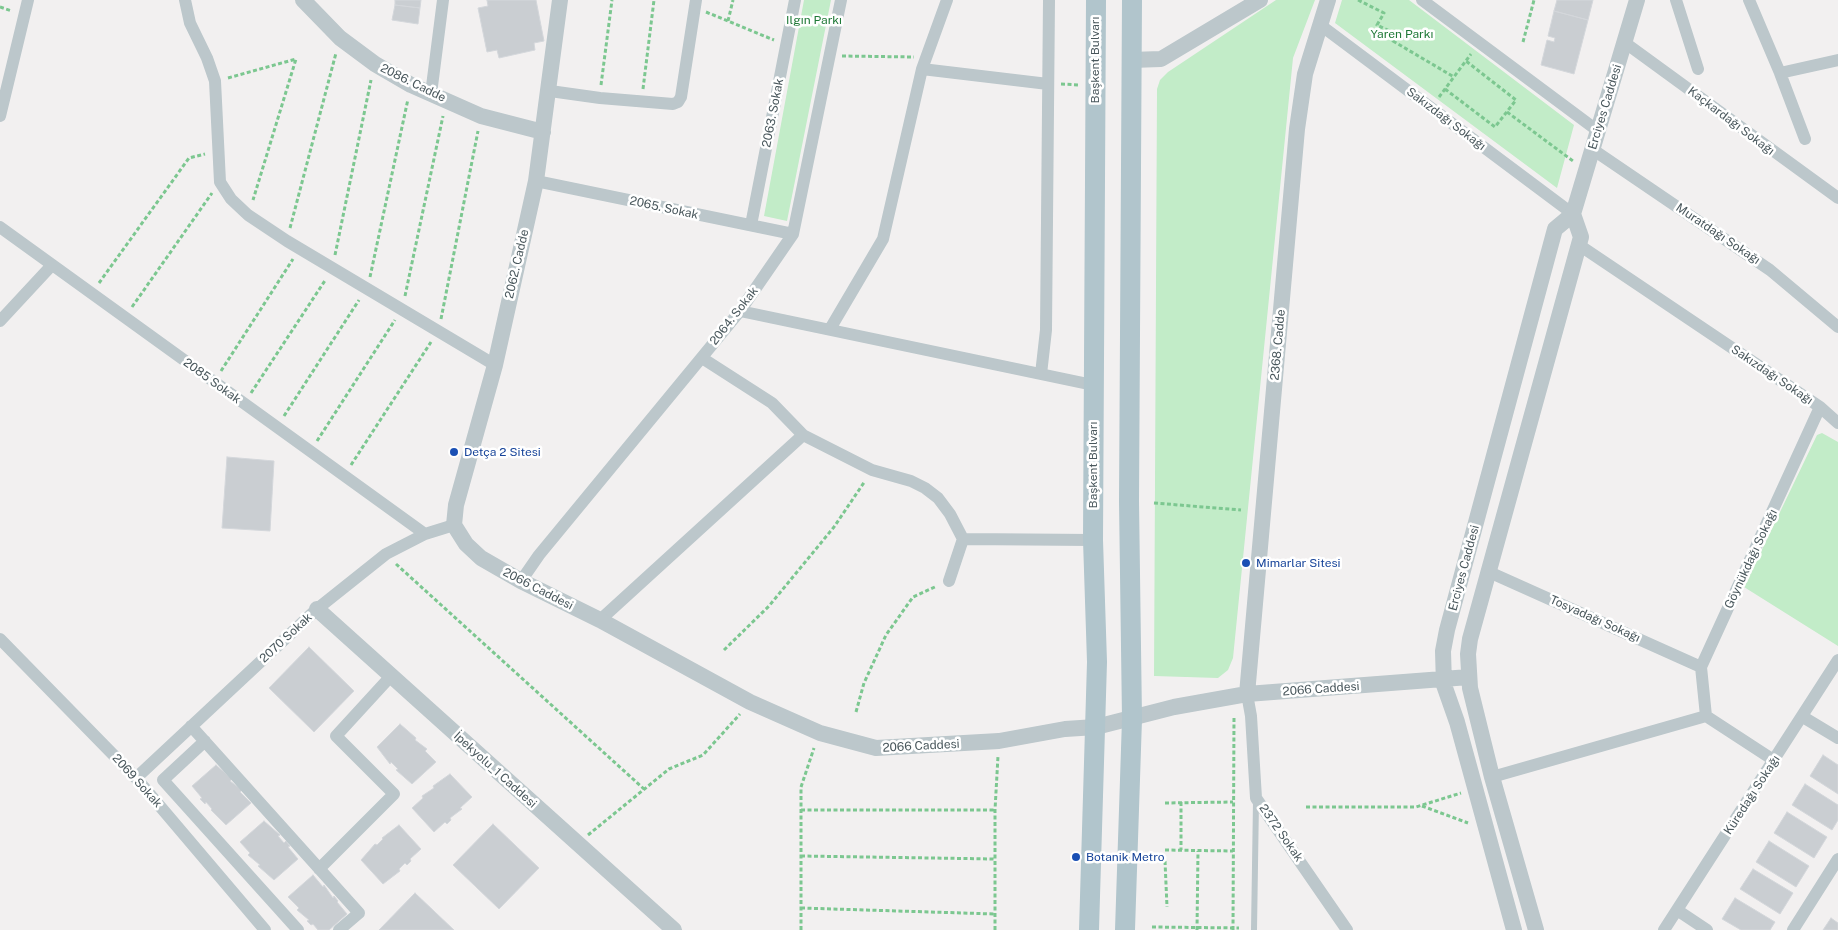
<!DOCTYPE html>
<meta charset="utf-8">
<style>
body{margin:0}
canvas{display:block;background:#f2f0f0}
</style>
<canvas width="1838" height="930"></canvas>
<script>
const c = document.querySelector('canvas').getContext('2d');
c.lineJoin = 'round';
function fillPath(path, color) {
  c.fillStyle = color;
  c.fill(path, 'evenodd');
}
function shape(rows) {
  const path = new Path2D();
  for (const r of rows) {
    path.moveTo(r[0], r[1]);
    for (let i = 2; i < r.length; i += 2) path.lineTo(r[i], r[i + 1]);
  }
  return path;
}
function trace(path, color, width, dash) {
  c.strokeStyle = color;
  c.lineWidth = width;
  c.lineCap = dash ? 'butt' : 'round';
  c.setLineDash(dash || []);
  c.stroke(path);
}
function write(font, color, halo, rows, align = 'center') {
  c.font = font + ' "Public Sans",sans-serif';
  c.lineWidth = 5;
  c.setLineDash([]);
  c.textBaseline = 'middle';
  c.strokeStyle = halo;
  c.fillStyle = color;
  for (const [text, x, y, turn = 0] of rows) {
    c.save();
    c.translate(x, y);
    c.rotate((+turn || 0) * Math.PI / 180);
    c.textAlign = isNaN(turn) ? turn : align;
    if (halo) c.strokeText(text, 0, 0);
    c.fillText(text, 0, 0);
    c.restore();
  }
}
fillPath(shape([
 [804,0,831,0,787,221,764,216],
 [1276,0,1315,0,1293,58,1233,658,1228,670,1218,678,1154,676,1157,89,1160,80,1168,72],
 [1342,0,1409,0,1574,125,1557,188,1335,23],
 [1822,433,1838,442,1838,646,1744,587,1817,435]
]), '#c2ecc8');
const building = shape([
 [395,0,421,0,420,8,395,5,395,0],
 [487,0,536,0,544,41,534,43,535,50,499,58,497,50,487,52,478,8,488,6,487,0],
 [1557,0,1593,0,1588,20,1554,11,1557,0],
 [395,5,420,8,418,24,392,20,395,5],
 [1554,11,1588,20,1574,74,1541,65,1547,40,1554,42,1555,38,1548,36,1554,11],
 [227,457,274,461,270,531,222,528,227,457],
 [309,647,354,691,314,732,269,688,309,647],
 [400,724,416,738,415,740,427,749,425,751,436,762,412,784,396,770,398,769,391,762,390,764,377,747,400,724],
 [1823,755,1838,765,1838,794,1810,776,1823,755],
 [216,765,232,779,230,781,242,790,240,792,251,803,226,825,211,810,212,809,206,802,205,804,200,799,202,798,192,786,216,765],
 [450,774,472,797,460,808,462,809,450,818,451,820,447,824,445,822,434,832,412,808,423,798,422,796,434,788,433,786,450,774],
 [1805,784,1838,805,1838,820,1832,830,1792,805,1805,784],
 [1787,812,1827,837,1814,858,1774,833,1787,812],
 [264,821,280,835,278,836,284,843,286,841,290,846,288,847,298,859,274,880,258,866,260,865,248,855,250,853,240,842,264,821],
 [493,824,539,868,499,909,453,865,493,824],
 [399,825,421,849,410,859,411,861,407,865,405,863,399,869,400,871,383,884,361,860,375,844,377,845,383,839,382,838,399,825],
 [1769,841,1809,866,1796,887,1756,862,1769,841],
 [1753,869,1793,893,1780,914,1740,889,1753,869],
 [313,875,323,887,324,885,333,898,334,896,338,901,337,902,347,914,329,930,318,930,313,924,311,925,307,921,309,920,297,910,299,908,288,897,313,875],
 [415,893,454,930,379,930,415,893],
 [1735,898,1775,922,1770,930,1741,930,1722,919,1735,898],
 [1831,918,1838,923,1838,930,1823,930,1831,918]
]);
fillPath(building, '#caced2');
trace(building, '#d4d7db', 1);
trace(shape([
 [1358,0,1384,13,1377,25,1396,34,1393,41,1454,77],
 [0,7,12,11],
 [706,12,774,40],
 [728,21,733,0],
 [1523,42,1534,0],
 [842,56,914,57],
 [228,78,296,59,253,200],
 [1061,84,1080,85],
 [601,85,612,0],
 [643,89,654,0],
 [1445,89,1495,127,1516,100,1466,61],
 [1439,97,1471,54],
 [1507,112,1573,161],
 [290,228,336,53],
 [335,255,371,80],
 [370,277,408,99],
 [99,283,189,158,205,154],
 [405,296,443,116],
 [132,307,212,193],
 [441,319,478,131],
 [221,371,293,259],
 [251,393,326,279],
 [284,416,359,300],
 [317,441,395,320],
 [351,465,431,342],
 [1154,503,1241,510],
 [396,564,644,789],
 [724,650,769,606,834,527,865,481],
 [856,712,864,683,886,635,913,597,937,586],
 [1181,802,1181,850],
 [1165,803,1233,802],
 [1422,806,1468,823],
 [1306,807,1416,807,1461,793],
 [801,810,995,810],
 [588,835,669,769,703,755,740,714],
 [1165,850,1233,851],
 [801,856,995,859],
 [1165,861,1167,907],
 [801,908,995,914],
 [1152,927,1239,928],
 [801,930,801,787,814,748],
 [995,930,995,810,998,756],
 [1197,930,1198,851],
 [1233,930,1234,718]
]), '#7cc790', 3, [4, 2.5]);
trace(shape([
 [1254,930,1256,801]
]), '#bcc7cb', 6);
trace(shape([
 [185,0,190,23,207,58,215,81,220,182,231,199,248,215,287,241,495,365],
 [1422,0,1598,131],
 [1676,0,1698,69],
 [1749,0,1780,73,1805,139],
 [1319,24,1573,214],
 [1624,42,1838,198],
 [922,69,1048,84],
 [1780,73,1838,60],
 [550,91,600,98,673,104,678,102,681,97,696,0],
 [431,94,443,0],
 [0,116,28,0],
 [1592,149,1770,270,1838,327],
 [536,181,793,234],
 [751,225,795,0],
 [0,227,425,534],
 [1579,245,1820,407,1838,423],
 [740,311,1093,385],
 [0,321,52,265],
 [830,329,883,239,922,69,947,0],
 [702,358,772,403,803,435,872,470,911,481,925,488,938,498,950,514,963,539,1093,540],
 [1041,374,1046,330,1049,0],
 [1489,572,1701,667],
 [521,581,539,555,740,311,793,234,841,0],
 [949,581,963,539],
 [600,620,803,435],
 [0,639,136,778,265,930],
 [1247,694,1251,716,1256,798,1347,930],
 [1803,717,1838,738],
 [191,726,359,913,339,930],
 [205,741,163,780,298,930],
 [1775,761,1706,716,1701,667,1820,407],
 [1492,777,1706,716],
 [136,778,317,609,386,554,425,534,454,525],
 [319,869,394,794,336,736,391,676],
 [1677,910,1707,930],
 [1664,930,1838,660],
 [1793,930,1838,859]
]), '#bcc7cb', 12);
trace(shape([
 [303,0,340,38,375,64,411,85,481,116,543,132],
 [560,0,536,181,495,365,456,505,454,525,466,544,481,558,521,581,600,620,750,702,820,733,876,748,999,741,1065,729,1096,727,1174,707,1247,694,1469,677],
 [1131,60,1161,59,1260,0],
 [1573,214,1637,0],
 [317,609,674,930],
 [1247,694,1297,129,1305,74,1328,0],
 [1514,930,1457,722,1444,685,1443,651,1447,630,1555,229,1573,214,1581,237,1470,639,1468,654,1470,688,1492,777,1536,930]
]), '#bcc7cb', 16);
trace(shape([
 [1089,930,1097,662,1093,540,1096,0],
 [1125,930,1132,719,1129,501,1132,0]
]), '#b1c5cc', 20);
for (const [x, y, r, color] of [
 [454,452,5,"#1a4fb4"],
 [1246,563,5,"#1a4fb4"],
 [1076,857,5,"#1a4fb4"]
]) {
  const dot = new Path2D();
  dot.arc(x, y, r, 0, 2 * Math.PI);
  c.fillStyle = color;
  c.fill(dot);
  trace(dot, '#fff', 2);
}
write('12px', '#1e7836', '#fff', [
 ["Ilgın Parkı",814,20],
 ["Yaren Parkı",1402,34]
]);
write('12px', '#49575c', '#fff', [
 ["Başkent Bulvarı",1095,60,-90],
 ["2086. Cadde",413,83,26],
 ["Erciyes Caddesi",1605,107,-73],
 ["2063. Sokak",773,113,-79],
 ["Sakızdağı Sokağı",1446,119,37],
 ["Kaçkardağı Sokağı",1731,121,37],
 ["2065. Sokak",664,208,12],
 ["Muratdağı Sokağı",1718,234,34],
 ["2062. Cadde",517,264,-77],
 ["2064. Sokak",734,316,-52],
 ["2368. Cadde",1278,345,-85],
 ["Sakızdağı Sokağı",1772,375,34],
 ["2085 Sokak",212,381,36],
 ["Başkent Bulvarı",1093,465,-90],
 ["Göynükdağı Sokağı",1751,559,-65],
 ["Erciyes Caddesi",1464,568,-75],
 ["2066 Caddesi",538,589,27],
 ["Tosyadağı Sokağı",1595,619,24],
 ["2070 Sokak",286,638,-43],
 ["2066 Caddesi",1321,689,-4],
 ["2066 Caddesi",921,746,-3],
 ["İpekyolu_1 Caddesi",495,770,42],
 ["2069 Sokak",137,781,48],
 ["Küredağı Sokağı",1752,795,-57],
 ["2372 Sokak",1281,833,55]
]);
write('12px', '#164399', '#fff', [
 ["Detça 2 Sitesi",464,452],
 ["Mimarlar Sitesi",1256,563],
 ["Botanik Metro",1086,857]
], 'left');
</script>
